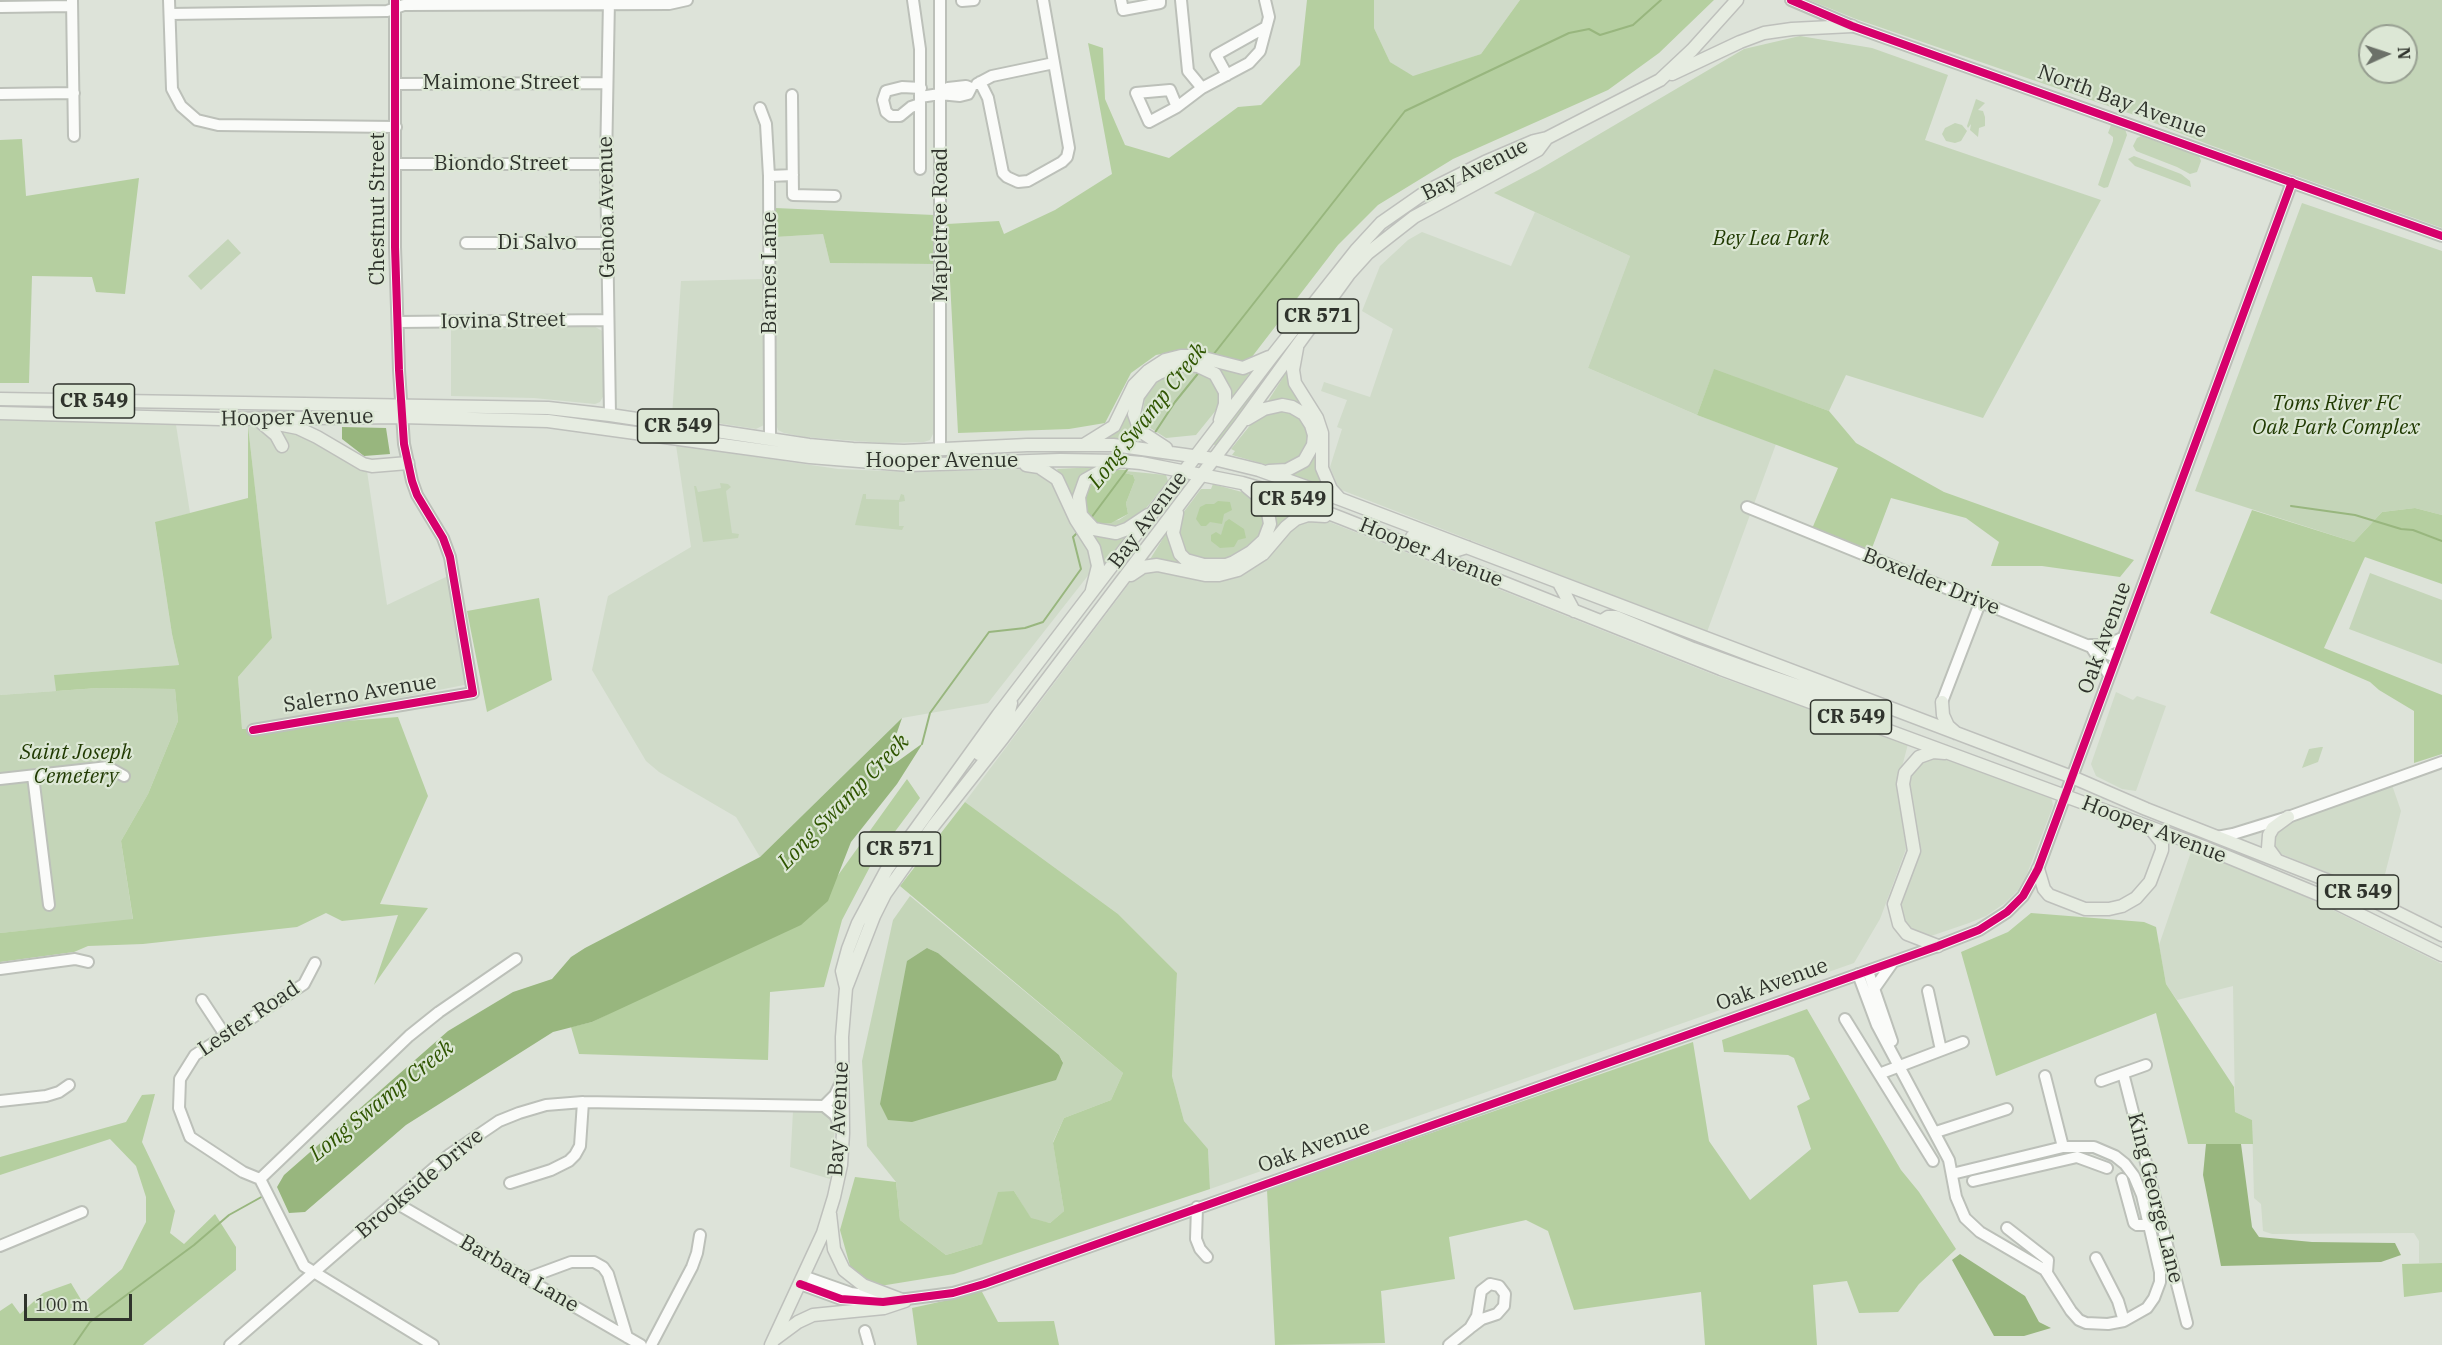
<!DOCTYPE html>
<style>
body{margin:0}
#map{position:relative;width:2442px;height:1345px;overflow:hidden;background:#dde3d9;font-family:"IBM Plex Serif",serif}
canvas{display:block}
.north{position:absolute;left:2358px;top:24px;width:60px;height:60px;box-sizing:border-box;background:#dce7d5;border:2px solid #979f91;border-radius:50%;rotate:87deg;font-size:16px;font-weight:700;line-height:24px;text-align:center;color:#2f332c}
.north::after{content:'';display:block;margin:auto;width:21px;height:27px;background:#6c7169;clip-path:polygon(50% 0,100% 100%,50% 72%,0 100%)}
.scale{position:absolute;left:24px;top:1294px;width:108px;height:27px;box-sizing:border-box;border:3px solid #2f332c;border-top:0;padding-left:8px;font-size:18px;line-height:21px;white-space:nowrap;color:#2f332c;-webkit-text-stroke:4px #dce7d5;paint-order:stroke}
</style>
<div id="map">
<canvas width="2442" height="1345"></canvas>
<div class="north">N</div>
<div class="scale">100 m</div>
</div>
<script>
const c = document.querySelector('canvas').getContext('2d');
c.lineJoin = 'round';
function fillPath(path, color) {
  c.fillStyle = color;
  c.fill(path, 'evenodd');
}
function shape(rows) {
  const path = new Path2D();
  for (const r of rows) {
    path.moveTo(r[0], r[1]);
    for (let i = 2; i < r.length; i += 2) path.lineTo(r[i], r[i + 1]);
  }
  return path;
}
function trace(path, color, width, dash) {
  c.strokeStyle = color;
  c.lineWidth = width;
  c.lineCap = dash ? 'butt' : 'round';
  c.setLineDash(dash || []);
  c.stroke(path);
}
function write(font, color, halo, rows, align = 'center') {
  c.font = font + ' "IBM Plex Serif",serif';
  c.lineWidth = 4.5;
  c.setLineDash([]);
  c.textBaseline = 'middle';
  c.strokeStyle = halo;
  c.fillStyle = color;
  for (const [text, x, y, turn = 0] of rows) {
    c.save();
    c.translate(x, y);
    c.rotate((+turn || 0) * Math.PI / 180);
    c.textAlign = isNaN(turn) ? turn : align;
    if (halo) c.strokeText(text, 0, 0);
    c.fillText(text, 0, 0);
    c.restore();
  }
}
fillPath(shape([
 [1374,0,1520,0,1481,54,1413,77,1390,62,1374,28],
 [1535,212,1630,256,1588,368,1697,415,1776,444,1707,632,1339,489,1330,467,1342,429,1337,427,1347,400,1321,391,1324,382,1370,397,1393,329,1362,311,1380,266,1408,240,1422,232,1511,266],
 [823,234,830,263,934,264,934,432,930,440,924,442,883,443,804,437,784,433,778,430,776,424,775,237],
 [765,279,764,425,756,429,672,416,681,281],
 [592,325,604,332,604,395,600,402,595,404,534,398,451,396,451,327],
 [0,418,176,425,190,513,155,523,172,634,179,665,55,675,56,691,0,695],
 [248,426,311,434,367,471,387,605,448,576,469,684,242,729,238,677,272,638],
 [676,445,838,469,910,472,1030,469,1053,480,1090,551,1092,559,1090,573,988,703,902,718,760,857,736,817,659,772,646,761,592,670,608,596,691,547],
 [1317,517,1717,676,1908,744,1898,782,1906,849,1880,919,1854,963,1210,1189,1208,1149,1184,1121,1172,1076,1177,973,1118,914,965,802,1134,577,1142,572],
 [2116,692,2133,700,2137,696,2166,706,2136,791,2122,789,2096,776,2091,764],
 [1940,755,2048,795,2052,800,2053,806,2027,874,2018,890,2005,903,1986,916,1969,923,1931,936,1923,936,1914,933,1900,917,1899,898,1917,858,1907,786,1909,774,1919,761],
 [2392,785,2401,811,2380,894,2279,853,2273,846,2274,831,2282,825],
 [2192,849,2270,879,2442,964,2442,1263,2419,1263,2419,1241,2414,1233,2272,1234,2263,1231,2261,1204,2254,1198,2252,1120,2235,1112,2233,986,2177,1000,2166,984,2159,945],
 [793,1111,820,1111,830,1115,835,1127,830,1179,790,1167]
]), '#d0dbc9');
fillPath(shape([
 [1809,0,2442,0,2442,228,2210,145,2137,116,1856,19],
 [2370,36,2406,36,2406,72,2370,72],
 [1800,36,1872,48,1948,75,1925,140,2101,200,1983,418,1846,375,1829,411,1714,370,1697,415,1588,368,1630,256,1494,193,1540,169,1744,49],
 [1976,99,1985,103,1978,110,1983,111,1985,117,1985,126,1979,128,1978,137,1970,130,1971,124,1968,128,1967,126],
 [1955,123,1962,125,1967,131,1961,141,1955,143,1946,141,1942,134,1945,128],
 [2111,125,2125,129,2127,135,2108,187,2104,188,2098,185,2113,141,2113,137,2108,133],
 [2141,136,2199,156,2201,161,2197,172,2190,174,2177,167,2136,151,2133,146,2137,138],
 [2134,156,2181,174,2190,181,2191,187,2135,166,2128,159],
 [2302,203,2442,251,2442,515,2415,508,2382,512,2354,542,2195,491],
 [228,239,241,253,201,290,188,276],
 [1307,320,1218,446,1212,444,1212,443],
 [1212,365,1249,374,1229,404],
 [1291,365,1307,411,1284,401,1268,401],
 [1194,372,1210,378,1220,392,1217,409,1196,435,1166,438,1141,422,1145,398,1159,380,1178,373],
 [1132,400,1138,439,1104,439],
 [1282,409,1299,415,1309,433,1308,447,1294,464,1274,467,1232,455,1235,451,1231,449,1256,418],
 [1316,447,1320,484,1288,474],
 [1096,467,1076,507,1057,469],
 [1125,471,1166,475,1168,481,1139,517,1113,529,1096,523,1119,520,1128,514,1126,503,1135,480,1133,475,1125,473],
 [720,483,728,484,731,487,726,491,732,533,739,534,738,538,703,542,694,486,696,486,698,492,721,488],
 [1213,484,1249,494,1265,511,1264,533,1237,557,1212,562,1188,555,1177,538,1183,513,1201,489,1211,489],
 [863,494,866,494,866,499,899,500,901,494,904,495,905,501,899,502,899,526,904,526,902,530,855,525],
 [1271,500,1308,511,1271,539,1275,516],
 [1086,525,1125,537,1102,571],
 [1170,527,1192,566,1149,561],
 [2370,573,2442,600,2442,664,2349,629],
 [98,688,175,689,178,721,148,794,121,841,133,920,0,933,0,695],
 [2321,747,2323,747,2318,762,2302,768,2309,749],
 [910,896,1123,1073,1111,1100,1064,1118,1053,1142,1064,1211,1050,1223,1031,1219,1014,1191,982,1244,946,1255,900,1220,896,1182,867,1146,862,1061,893,920],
 [927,948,938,953,1059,1055,1063,1062]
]), '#c4d5b8');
fillPath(shape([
 [1307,0,1374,0,1374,28,1390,62,1413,76,1481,54,1520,0,1714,0,1659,53,1608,90,1453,159,1378,205,1338,245,1248,362,1188,349,1156,355,1131,373,1105,423,1069,429,958,433,947,224,999,221,1004,234,1055,210,1112,174,1088,43,1103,48,1105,99,1125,145,1169,158,1238,107,1261,105,1300,65],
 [22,139,26,196,139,178,125,294,96,292,92,277,32,276,29,383,0,383,0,140],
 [775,208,934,215,934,264,830,263,823,234,775,237],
 [1714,369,1829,411,1856,443,1944,492,2134,560,2120,577,2042,566,1991,566,1999,542,1966,518,1891,498,1869,556,1811,531,1838,468,1697,415],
 [248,426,272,638,238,677,242,729,398,717,428,796,380,904,428,908,374,985,398,915,342,921,326,913,297,927,143,944,88,946,74,952,0,962,0,933,133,919,121,841,148,794,178,721,175,689,98,688,56,691,54,675,179,665,172,634,155,522,248,498],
 [1110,469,1126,470,1125,473,1133,475,1135,480,1126,503,1128,514,1111,523,1096,523,1089,516,1083,502,1087,485],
 [1218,501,1230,502,1232,510,1224,514,1222,524,1210,522,1206,526,1201,526,1196,519,1200,507,1206,504,1214,504],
 [2415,508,2442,515,2442,584,2365,557,2324,648,2442,695,2442,754,2414,763,2414,711,2379,690,2370,682,2210,613,2252,510,2354,542,2382,512],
 [1229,519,1244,529,1246,538,1238,540,1234,547,1220,548,1211,541,1211,535,1216,532,1221,535,1225,522],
 [539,598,552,680,487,712,467,611],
 [907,779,920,798,873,861,842,920,824,987,770,992,768,1060,579,1054,571,1027,592,1022,811,913],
 [965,802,1118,914,1177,973,1172,1076,1184,1121,1208,1149,1210,1189,954,1274,880,1286,852,1273,840,1230,855,1177,896,1182,900,1220,946,1255,982,1244,998,1192,1014,1191,1031,1218,1050,1223,1064,1211,1053,1143,1064,1118,1111,1100,1123,1073,900,886],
 [2031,913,2144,922,2156,927,2166,984,2234,1087,2235,1112,2252,1120,2253,1144,2188,1144,2156,1013,1996,1076,1961,952,2008,932],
 [1807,1009,1901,1170,1919,1192,1956,1249,1919,1284,1898,1312,1859,1313,1847,1281,1813,1285,1817,1345,1705,1345,1701,1292,1574,1310,1548,1231,1526,1220,1449,1237,1455,1279,1381,1291,1385,1343,1275,1345,1267,1190,1693,1042,1709,1141,1750,1200,1811,1149,1797,1106,1810,1099,1794,1058,1788,1055,1724,1052,1722,1040],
 [155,1094,142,1142,175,1211,170,1233,184,1244,215,1214,236,1247,236,1270,143,1345,0,1345,0,1311,12,1303,20,1314,43,1293,71,1283,83,1303,122,1269,146,1222,146,1197,136,1166,110,1139,0,1175,0,1157,126,1122,142,1095],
 [2442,1263,2442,1292,2404,1297,2402,1264],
 [981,1290,998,1322,1054,1321,1059,1345,917,1345,912,1308,957,1298]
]), '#b5cfa0');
fillPath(shape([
 [342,427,386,428,390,454,364,456,342,439],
 [902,718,893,744,881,765,894,764,923,743,897,784,851,842,828,901,801,925,592,1022,553,1032,406,1125,305,1212,289,1213,277,1187,284,1175,448,1031,513,992,552,979,571,957,585,948,760,857],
 [927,948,938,953,1059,1055,1063,1063,1056,1080,912,1122,888,1120,880,1104,907,961],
 [2206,1144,2241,1144,2252,1227,2259,1237,2312,1242,2395,1243,2401,1255,2381,1262,2221,1266,2203,1175],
 [1960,1254,2025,1296,2039,1322,2051,1328,2024,1336,1994,1336,1952,1260]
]), '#98b67e');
trace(shape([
 [1213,355,1405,111,1569,33,1589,29,1600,35,1633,25,1661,0],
 [1154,434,1175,402,1200,371],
 [2291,506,2355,515,2401,529,2413,530,2442,541],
 [1091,518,1129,467],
 [922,744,930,713,989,632,1025,628,1043,622,1081,569,1073,537,1079,531],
 [74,1345,90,1322,194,1245,229,1215,265,1195]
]), '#98b67e', 2);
const minor = shape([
 [72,0,74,136],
 [169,0,172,89,181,106,197,120,218,125,396,127],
 [609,0,606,164,610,415],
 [913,0,920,49,920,169],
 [940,0,940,450],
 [1121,0,1123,10,1160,3,1160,0],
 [1181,0,1188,71,1202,88],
 [1791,0,1852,26,2442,236],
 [962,1,974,0],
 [0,7,72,6],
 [170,14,387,11,404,5,669,4,687,0],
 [1227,75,1216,55,1266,27],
 [980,82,988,98,1003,173,1007,177,1018,182,1028,181,1062,162,1067,157,1069,148,1043,0],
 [396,84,607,83],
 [977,84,992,76,1054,63],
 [0,94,74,93],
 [792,95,793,195,835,196],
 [920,97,940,94,960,96,968,94,971,88,966,86,948,88,940,94],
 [920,104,911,107,900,116,891,116,886,112,883,100,886,91,902,87,921,88],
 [1177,107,1149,122,1136,93,1170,90,1177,107,1202,88,1249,63,1260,51,1269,17,1265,0],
 [760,108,766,124,769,176,770,439],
 [395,164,606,164],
 [769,176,793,175],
 [466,243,608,243],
 [398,322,608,320],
 [1747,507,2116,657],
 [2109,675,2090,645,2107,645,2124,637],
 [1942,702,1980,603],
 [253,730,473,693,450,557,443,538,417,495,412,481,404,444,399,370,395,247,395,0],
 [33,776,49,905],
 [0,779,108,767,124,776],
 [2217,837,2233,834,2288,817,2442,762],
 [315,963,304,984,195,1055,180,1079,179,1108,190,1137,243,1172,260,1179,304,1266,433,1345],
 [0,969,75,959,88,962],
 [1868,971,1892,1041],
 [1858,974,1877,1025,1949,1160,1956,1197,1965,1218,1980,1232,2045,1270,2071,1311,2079,1320,2086,1323,2108,1324,2124,1321,2147,1308,2154,1298,2160,1282,2160,1272,2142,1195,2134,1176,2125,1164,2115,1156,2094,1147,2063,1147,1952,1174],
 [1874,989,1893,962],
 [1928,991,1941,1050],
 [202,1000,225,1035],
 [1845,1019,1933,1161],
 [2123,1073,2187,1323],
 [1879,1074,1963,1042],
 [2045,1076,2063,1147],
 [2101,1081,2146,1065],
 [0,1101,46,1096,59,1092,69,1085],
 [824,1106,835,1095,842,1080],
 [1936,1132,2007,1109],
 [260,1179,409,1036,439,1012,516,959],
 [2122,1179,2134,1223,2137,1225,2150,1225],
 [1973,1181,2077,1157,2107,1168],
 [510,1183,551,1170,569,1161,575,1155,580,1146,583,1102],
 [396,1203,641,1345],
 [1197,1207,1196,1239,1200,1249,1207,1257],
 [2007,1228,2048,1260,2047,1272],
 [0,1246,82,1212],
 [2096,1258,2118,1301,2124,1321],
 [803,1276,851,1293,878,1297],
 [525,1279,571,1262,594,1262,603,1267,608,1274,627,1337],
 [800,1284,841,1299,883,1302,953,1293,984,1284,1938,946,1979,930,2007,912,2023,896,2038,869,2292,182],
 [1490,1284,1499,1286,1505,1294,1504,1306,1497,1314,1482,1319,1470,1328,1477,1316,1481,1291,1490,1284],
 [865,1331,869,1345],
 [230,1345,449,1155,499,1121,519,1113,546,1105,583,1102,824,1106,835,1115,842,1131],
 [651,1345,692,1267,697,1253,700,1235],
 [1449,1345,1470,1328]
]);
const major = shape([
 [1672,74,1740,42,1764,33,1792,29,1852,26],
 [1297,348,1293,370,1295,383,1317,418,1322,433,1322,468,1331,489,1339,498],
 [0,399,548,408,610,415,809,445,853,449,904,451,1027,445,1113,445,1214,459,1259,470,1340,499,2072,777,2146,809,2352,890,2442,935],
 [0,413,220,419,402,417,548,421,810,457,909,465,1060,460,1119,461,1141,463,1242,483,1273,492,1341,518,1721,669,2206,848,2320,895,2442,955],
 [257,419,276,435,282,446],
 [1247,419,1264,409,1282,405,1292,407,1304,414,1311,425,1314,435,1313,445,1304,461,1287,470,1269,471],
 [278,424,298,428,317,437,363,464,372,466,408,463],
 [1085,444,1114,426,1134,385,1148,371,1165,360,1181,356,1196,356,1243,368,1269,357],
 [1166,448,1140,431,1134,414,1138,396,1152,377,1159,373,1177,366,1188,365,1198,366,1215,374,1225,392,1225,404,1220,420],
 [1119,461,1085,480,1079,497,1081,515,1094,529,1116,533,1127,529,1148,515],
 [1026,465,1039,467,1057,479,1076,520,1094,548,1098,566,1092,590],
 [1177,513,1173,533,1180,554,1186,560,1204,565,1226,565,1234,562,1251,552,1264,540,1270,524,1267,507,1259,497,1247,487],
 [1412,537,1447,550,1454,551,1467,547],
 [1131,575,1143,567,1157,565,1205,575,1219,575,1238,570,1263,554,1286,527,1296,519,1308,515,1325,516],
 [1559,583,1574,611],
 [1602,621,1608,617,1616,617,1693,649,1754,671,1837,699,1860,703],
 [1942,702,1943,715,1948,726,1956,733],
 [979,754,1008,715,1011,703],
 [2276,859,2268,848,2269,835,2273,828,2288,817],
 [2038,869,2044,889,2049,895,2085,909,2109,909,2122,906,2136,898,2150,882,2162,850,2162,843,2151,829],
 [1938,946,1907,934,1899,924,1894,904,1914,851,1903,784,1905,773,1919,757,1933,752,1945,753],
 [846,988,842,971,848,949,858,923,887,869,998,715,1273,355,1357,249,1381,223,1427,191,1485,162,1534,141,1547,138,1660,80,1692,50,1737,0],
 [830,1214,834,1249,844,1270,863,1285,905,1301],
 [775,1339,798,1322,813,1315,884,1308,905,1301],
 [771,1345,823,1233,834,1197,841,1165,843,1133,842,1037,846,988,874,916,885,894,934,825,1002,739,1241,423,1349,274,1368,253,1414,217,1538,150,1547,138]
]);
trace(minor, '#bcc0b9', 14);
trace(major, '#bec0bc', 15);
trace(minor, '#fafbf9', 10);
trace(major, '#e6ece1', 12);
trace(shape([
 [1791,0,1852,26,2442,236],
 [253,730,473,693,450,557,443,538,417,495,412,481,404,444,399,370,395,247,395,0],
 [800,1284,841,1299,883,1302,953,1293,984,1284,1938,946,1979,930,2007,912,2023,896,2038,869,2292,182]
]), '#d6006c', 8);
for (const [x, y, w] of [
 [1318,316,81],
 [94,401,81],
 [678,426,81],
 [1292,499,81],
 [1851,717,81],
 [900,849,81],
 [2358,892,81]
]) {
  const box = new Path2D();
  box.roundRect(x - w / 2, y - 17, w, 34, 4.5);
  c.fillStyle = '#dce7d5';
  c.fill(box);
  trace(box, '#2f332c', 1.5);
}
write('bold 20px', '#2f332c', null, [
 ["CR 571",1318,316],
 ["CR 549",94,401],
 ["CR 549",678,426],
 ["CR 549",1292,499],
 ["CR 549",1851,717],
 ["CR 571",900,849],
 ["CR 549",2358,892]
]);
write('21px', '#2f332c', '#dce7d5', [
 ["Maimone Street",501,83],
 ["North Bay Avenue",2122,102,20],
 ["Biondo Street",501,164],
 ["Bay Avenue",1475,170,-26],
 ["Genoa Avenue",607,207,-91],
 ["Chestnut Street",378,209,-90],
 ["Mapletree Road",941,225,-90],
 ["Di Salvo",537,243],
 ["Barnes Lane",770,273,-90],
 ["Iovina Street",503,321,-1],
 ["Hooper Avenue",297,418,-1],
 ["Hooper Avenue",942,461],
 ["Bay Avenue",1148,520,-53],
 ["Hooper Avenue",1431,553,22],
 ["Boxelder Drive",1931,582,22],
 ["Oak Avenue",2105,638,-70],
 ["Salerno Avenue",360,694,-9],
 ["Hooper Avenue",2154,830,21],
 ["Oak Avenue",1772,985,-20],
 ["Lester Road",249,1019,-34],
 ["Bay Avenue",839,1119,-87],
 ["Oak Avenue",1314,1147,-20],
 ["Brookside Drive",420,1184,-40],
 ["King George Lane",2155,1198,76],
 ["Barbara Lane",519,1274,30]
]);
write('italic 21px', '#1f3900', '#dce7d5', [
 ["Bey Lea Park",1771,239],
 ["Toms River FC",2336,404],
 ["Oak Park Complex",2336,428],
 ["Saint Joseph",76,753],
 ["Cemetery",76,777]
]);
write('italic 22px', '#2f5500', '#dce7d5', [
 ["Long Swamp Creek",1148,416,-52],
 ["Long Swamp Creek",844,802,-46],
 ["Long Swamp Creek",382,1101,-39]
]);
</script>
